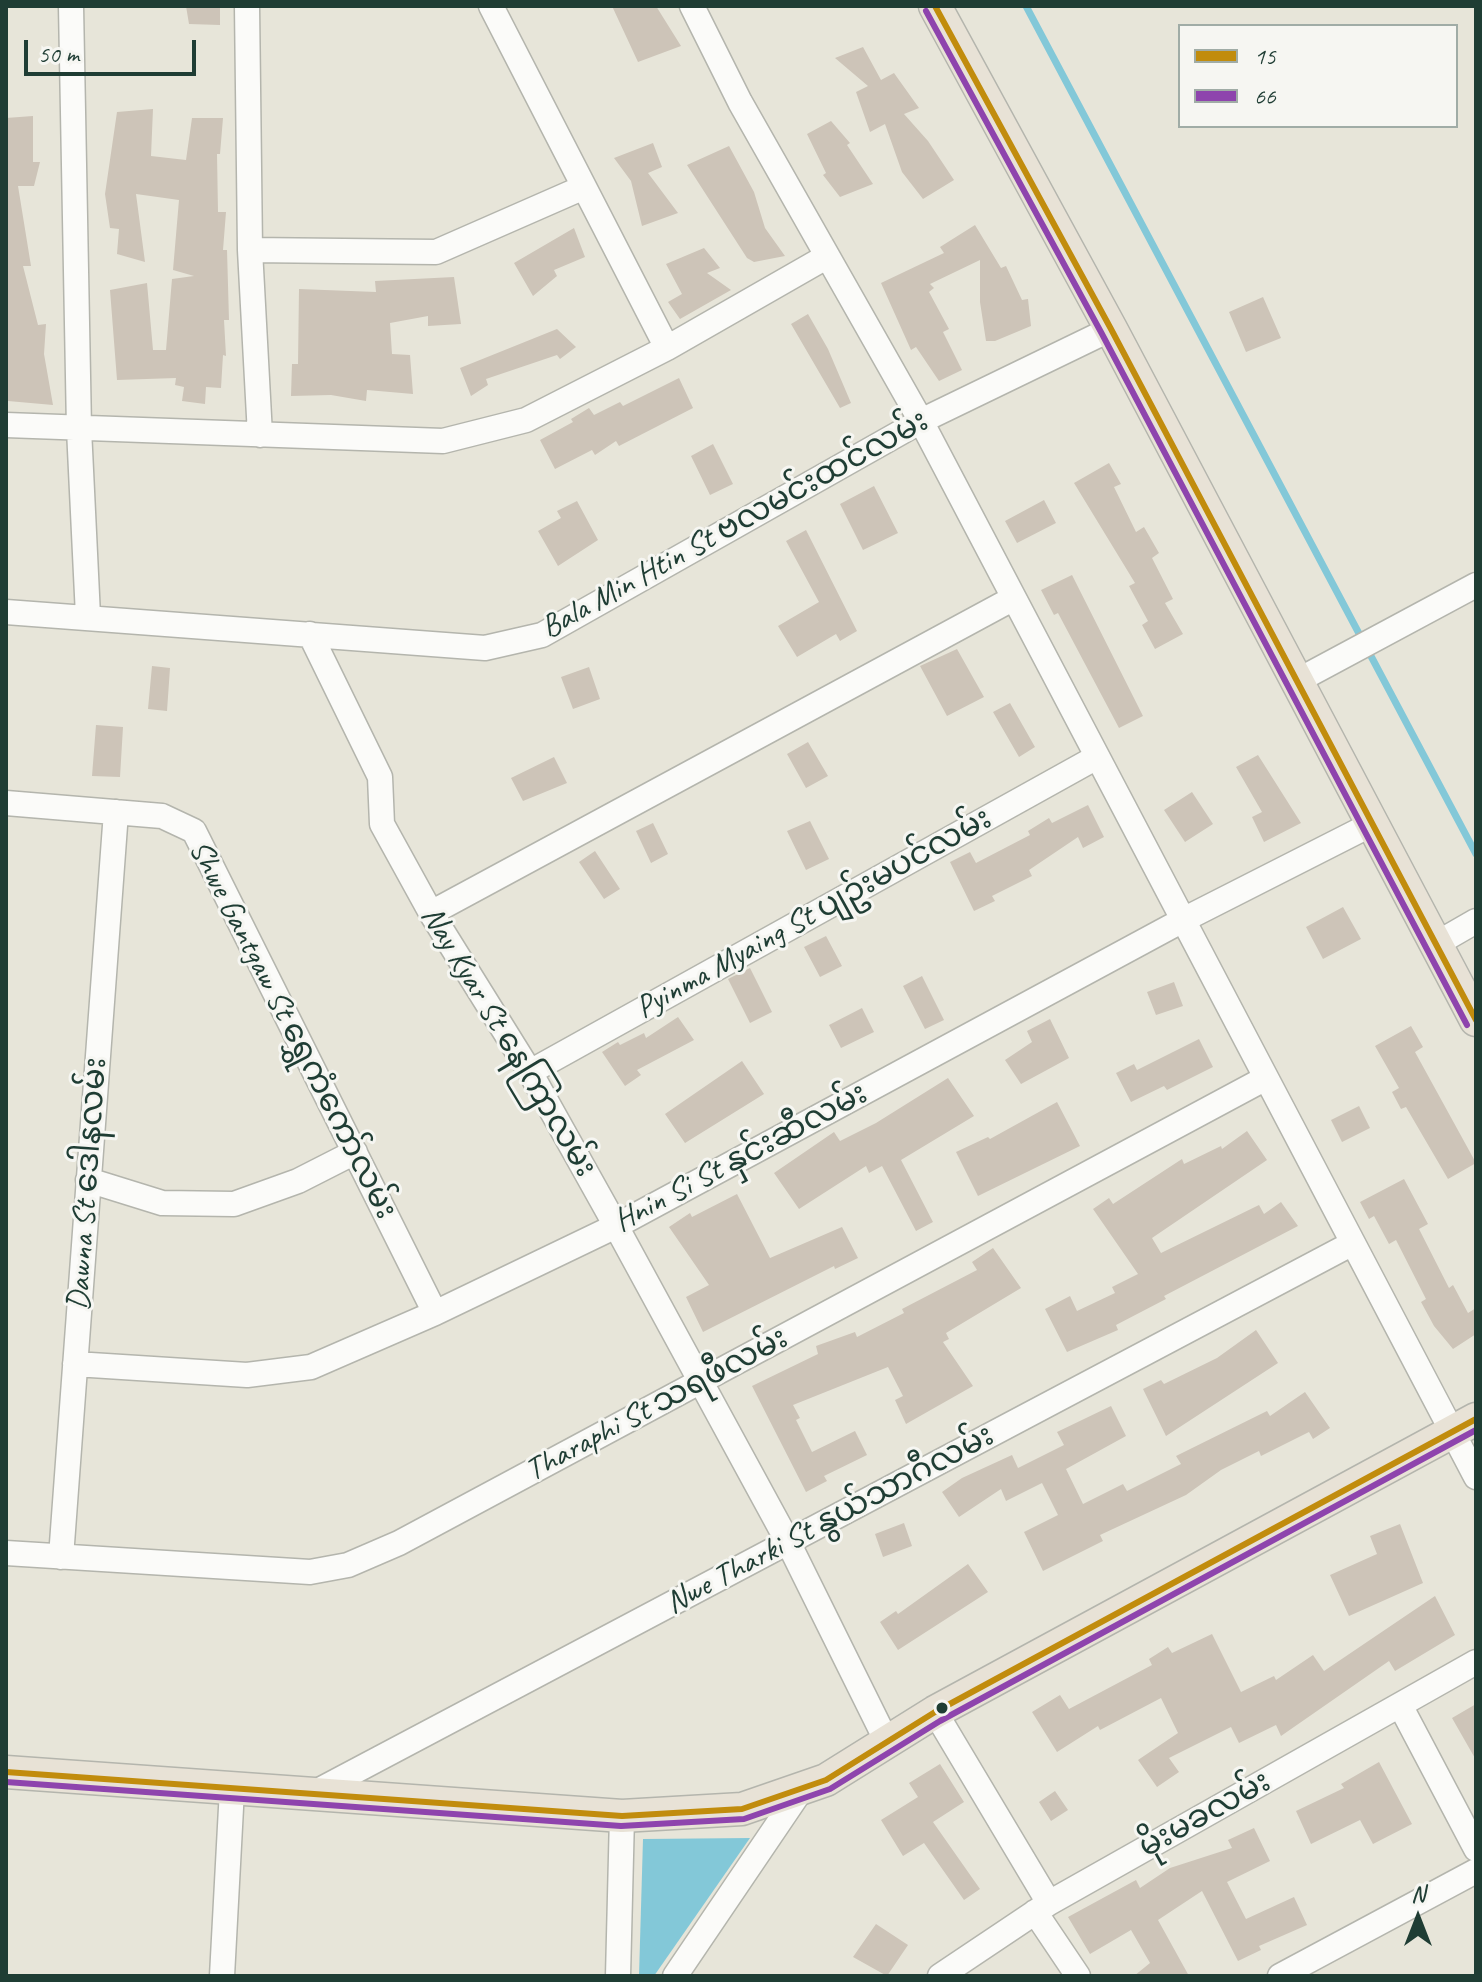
<!DOCTYPE html>
<meta charset="utf-8">
<style>
body{margin:0}
#map{position:relative;width:1482px;height:1982px;overflow:hidden;background:#e7e5d9;font-family:Caveat,sans-serif}
canvas{display:block}
.frame{position:absolute;inset:0;border:8px solid #1f3d34;pointer-events:none}
.legend{position:absolute;left:1178px;top:24px;width:280px;height:104px;box-sizing:border-box;background:#f6f6f2;border:2px solid #a0aca6;margin:0;padding:10px 14px;list-style:none;font-size:24px;color:#1f3d34}
.legend li{display:flex;align-items:center;gap:16px;height:40px}
.legend b{width:40px;border:2px solid #a0aca6}
.north{position:absolute;left:1378px;top:1878px;width:80px;height:80px;-webkit-text-stroke:6px #f6f6f2;paint-order:stroke;rotate:0deg;font-size:22px;font-weight:700;line-height:32px;text-align:center;color:#1f3d34}
.north::after{content:'';display:block;margin:auto;width:28px;height:36px;background:#1f3d34;clip-path:polygon(50% 0,100% 100%,50% 72%,0 100%)}
.scale{position:absolute;left:24px;top:40px;width:172px;height:36px;box-sizing:border-box;border:4px solid #1f3d34;border-top:0;padding-left:10px;font-size:24px;line-height:28px;white-space:nowrap;color:#1f3d34;-webkit-text-stroke:6px #f6f6f2;paint-order:stroke}
</style>
<div id="map">
<canvas width="1482" height="1982"></canvas>
<div class="frame"></div>
<ul class="legend">
<li><b style="height:10px;background:#c18c0d"></b>15</li>
<li><b style="height:10px;background:#8e44ad"></b>66</li>
</ul>
<div class="north">N</div>
<div class="scale">50 m</div>
</div>
<script>
const c = document.querySelector('canvas').getContext('2d');
c.lineJoin = 'round';
function fillPath(path, color) {
  c.fillStyle = color;
  c.fill(path, 'evenodd');
}
function shape(rows) {
  const path = new Path2D();
  for (const r of rows) {
    path.moveTo(r[0], r[1]);
    for (let i = 2; i < r.length; i += 2) path.lineTo(r[i], r[i + 1]);
  }
  return path;
}
function trace(path, color, width, dash) {
  c.strokeStyle = color;
  c.lineWidth = width;
  c.lineCap = dash ? 'butt' : 'round';
  c.setLineDash(dash || []);
  c.stroke(path);
}
function write(font, color, halo, rows, align = 'center') {
  c.font = font + ' Caveat,"Noto Sans Myanmar",sans-serif';
  c.lineWidth = 6;
  c.setLineDash([]);
  c.textBaseline = 'middle';
  c.strokeStyle = halo;
  c.fillStyle = color;
  for (const [text, x, y, turn = 0] of rows) {
    c.save();
    c.translate(x, y);
    c.rotate((+turn || 0) * Math.PI / 180);
    c.textAlign = isNaN(turn) ? turn : align;
    if (halo) c.strokeText(text, 0, 0);
    c.fillText(text, 0, 0);
    c.restore();
  }
}
fillPath(shape([
 [750,1838,654,1976,639,1976,643,1839]
]), '#83c8d8');
trace(shape([
 [1026,6,1476,854]
]), '#83c8d8', 7);
fillPath(shape([
 [186,6,220,6,220,25,189,24],
 [612,6,656,6,681,46,638,62],
 [863,47,881,80,894,73,919,108,904,114,928,141,954,180,923,199,902,172,885,124,870,132,856,92,868,86,835,58],
 [153,109,151,156,186,160,192,118,223,118,220,154,217,154,218,212,226,212,223,250,227,250,229,320,224,320,226,356,223,355,221,388,206,387,205,404,182,401,184,387,175,385,176,378,117,380,110,290,147,283,153,350,166,350,172,279,194,276,173,270,179,200,136,194,145,262,117,254,119,229,110,228,105,194,117,112],
 [33,116,33,162,40,162,34,186,18,186,31,266,23,266,38,325,46,324,44,354,53,405,8,401,6,118],
 [831,121,850,143,847,145,873,184,840,197,823,175,826,173,807,134],
 [653,143,662,167,648,173,678,213,642,226,631,181,614,158],
 [729,146,754,192,765,228,785,256,754,262,747,258,687,165],
 [975,225,1001,268,1006,266,1022,300,1028,299,1031,326,995,341,986,341,980,302,980,260,930,284,934,288,929,292,949,329,943,332,962,370,939,381,916,347,911,350,881,283,944,253,940,247],
 [574,228,585,257,554,270,557,276,533,296,514,263],
 [704,248,720,268,707,273,731,290,680,319,668,302,682,294,666,264],
 [454,277,461,324,428,326,428,316,390,323,392,354,410,355,413,394,367,390,366,401,331,395,291,396,292,364,298,364,299,289,376,292,375,281],
 [1263,297,1281,338,1246,352,1229,312],
 [808,314,828,349,851,403,840,408,791,324],
 [557,329,576,347,560,359,557,355,486,379,488,385,471,396,460,368],
 [679,378,693,408,619,446,616,441,595,455,592,450,555,469,540,440,573,422,571,419,589,408,594,415,620,402,623,406],
 [713,444,733,484,710,495,691,456],
 [1109,463,1121,484,1114,487,1136,532,1144,527,1159,553,1152,558,1173,599,1165,603,1183,634,1155,649,1142,625,1148,621,1129,586,1135,583,1074,483],
 [874,486,898,533,863,550,840,504],
 [1044,500,1056,523,1017,543,1005,521],
 [577,501,598,540,558,566,538,531,561,518,557,511],
 [806,530,857,631,840,641,836,634,797,657,778,626,819,602,786,541],
 [1072,575,1143,716,1119,728,1058,613,1054,615,1041,590],
 [957,649,984,697,947,716,920,666],
 [152,666,170,668,167,711,148,709],
 [589,667,600,699,573,709,561,677],
 [1010,703,1035,747,1019,757,993,712],
 [96,725,123,727,120,777,92,776],
 [808,742,828,776,806,788,787,754],
 [1258,755,1301,823,1264,842,1252,817,1262,812,1236,767],
 [554,757,567,783,523,801,511,778],
 [1192,792,1213,824,1185,842,1164,810],
 [1088,805,1104,837,1083,848,1078,837,1029,870,1032,876,992,896,995,901,974,911,950,862,970,852,976,863,1030,835,1028,831,1049,818,1052,823],
 [810,821,829,859,806,870,787,831],
 [653,823,668,854,651,863,636,831],
 [595,851,620,889,604,899,579,862],
 [1343,907,1361,939,1323,959,1306,927],
 [826,936,842,966,820,977,804,947],
 [750,968,772,1012,750,1023,728,979],
 [922,976,944,1020,925,1029,903,986],
 [1174,982,1183,1006,1156,1015,1147,992],
 [862,1008,874,1032,841,1048,829,1025],
 [678,1017,694,1040,637,1070,641,1075,625,1086,602,1052,618,1042,620,1045,644,1033,646,1038],
 [1050,1019,1069,1058,1021,1084,1005,1060,1032,1042,1027,1031],
 [1411,1026,1423,1047,1415,1052,1476,1163,1448,1179,1406,1107,1401,1109,1392,1092,1399,1088,1375,1046],
 [1199,1039,1213,1067,1167,1090,1164,1086,1131,1102,1116,1073,1134,1064,1137,1070],
 [742,1061,764,1094,685,1143,665,1114],
 [948,1078,974,1116,901,1160,933,1222,916,1231,882,1166,869,1173,866,1166,799,1209,774,1173,834,1132,840,1141,876,1123],
 [1057,1102,1080,1146,978,1196,956,1152,988,1137,990,1139],
 [1359,1106,1370,1128,1342,1142,1331,1120],
 [1247,1131,1267,1160,1152,1238,1161,1253,1259,1205,1264,1214,1281,1202,1298,1226,1164,1296,1166,1299,1116,1325,1118,1330,1067,1352,1045,1309,1070,1296,1077,1311,1115,1293,1112,1287,1138,1274,1093,1209,1109,1198,1113,1204,1182,1159,1184,1164,1221,1146,1222,1149],
 [1404,1179,1428,1224,1419,1229,1449,1288,1453,1285,1468,1313,1476,1308,1476,1334,1453,1349,1434,1326,1421,1302,1426,1299,1396,1240,1389,1244,1374,1216,1369,1219,1360,1202],
 [737,1194,770,1258,842,1227,858,1258,835,1269,834,1266,703,1332,686,1297,709,1285,669,1227,690,1213,692,1217],
 [993,1248,1021,1288,946,1333,949,1339,943,1342,973,1386,906,1424,895,1400,903,1396,888,1367,793,1405,800,1418,796,1420,812,1452,855,1431,867,1455,824,1476,827,1481,806,1492,752,1386,818,1354,816,1346,855,1332,857,1337,904,1313,902,1309,977,1270,972,1262],
 [1256,1330,1278,1363,1166,1436,1143,1389,1161,1380,1164,1384,1217,1358],
 [1305,1392,1330,1428,1313,1439,1309,1432,1261,1456,1259,1451,1221,1470,1186,1495,1100,1535,1103,1541,1043,1571,1024,1532,1058,1515,1042,1483,1006,1501,1001,1489,959,1517,942,1492,962,1478,1012,1455,1018,1468,1064,1445,1057,1432,1111,1406,1126,1436,1066,1469,1083,1504,1123,1484,1127,1491,1181,1464,1176,1456,1267,1411,1270,1416],
 [904,1523,912,1546,883,1557,875,1534],
 [1400,1524,1423,1583,1349,1616,1330,1575,1377,1554,1370,1536],
 [968,1564,988,1592,898,1650,880,1622,896,1611,898,1614],
 [1435,1596,1455,1635,1395,1671,1389,1661,1281,1736,1276,1725,1239,1743,1231,1727,1169,1758,1179,1772,1157,1787,1138,1760,1178,1733,1161,1698,1100,1730,1098,1726,1057,1752,1032,1712,1060,1695,1069,1709,1152,1665,1149,1659,1168,1647,1172,1653,1212,1634,1241,1692,1274,1676,1276,1680,1313,1655,1324,1671],
 [1476,1704,1476,1760,1452,1718],
 [1379,1762,1412,1824,1373,1844,1360,1820,1311,1844,1296,1811,1344,1788,1341,1784],
 [940,1764,964,1802,933,1822,980,1889,964,1900,924,1843,903,1856,881,1820,918,1797,909,1783],
 [1055,1791,1068,1810,1051,1821,1039,1802],
 [1254,1828,1270,1861,1227,1882,1246,1919,1294,1897,1307,1925,1259,1946,1261,1950,1238,1961,1202,1891,1158,1920,1189,1976,1134,1976,1150,1963,1131,1930,1090,1954,1068,1917,1136,1880,1140,1888,1170,1868,1232,1848,1228,1840],
 [876,1924,908,1945,887,1976,853,1957]
]), '#cdc4b8');
const minor = shape([
 [71,6,79,429,88,616],
 [247,6,250,250,260,435],
 [491,6,667,348],
 [692,6,740,102,921,421,1476,1477],
 [250,250,436,252,582,188],
 [6,425,443,441,526,420,667,348,826,257],
 [6,612,485,648,542,635,921,421,1111,329],
 [310,634,380,777,382,824,431,913,530,1072,616,1226,788,1542,886,1740],
 [1297,681,1476,585],
 [6,803,162,816,194,831,435,1313],
 [431,913,1014,598],
 [1436,944,1476,921],
 [530,1072,1097,757],
 [88,1180,162,1203,234,1204,298,1181,355,1152],
 [75,1364,247,1375,311,1367,435,1313,616,1226,1183,920,1372,824],
 [6,1553,310,1572,348,1565,399,1543,1266,1078],
 [61,1557,116,812],
 [1400,1705,1476,1849],
 [935,1712,1049,1903],
 [312,1794,1353,1243],
 [1035,1912,1078,1976],
 [222,1976,232,1789],
 [618,1976,622,1816],
 [675,1976,799,1793],
 [940,1976,1049,1903,1476,1662],
 [1280,1976,1476,1871]
]);
const major = shape([
 [935,6,1111,329,1476,1020],
 [6,1772,622,1816,742,1809,826,1780,935,1712,1476,1419]
]);
trace(minor, '#b4b5ad', 27);
trace(major, '#b4b5ad', 35);
trace(minor, '#fbfbf9', 24);
trace(major, '#e8e2d6', 32);
trace(shape([
 [935,6,1111,329,1476,1020],
 [6,1772,622,1816,742,1809,826,1780,935,1712,1476,1419]
]), '#c18c0d', 6);
trace(shape([
 [926,11,1102,334,1467,1025],
 [6,1782,621,1826,744,1819,830,1789,940,1721,1476,1430]
]), '#8e44ad', 6);
for (const [x, y, r, color] of [
 [942,1708,7,"#1f3d34"]
]) {
  const dot = new Path2D();
  dot.arc(x, y, r, 0, 2 * Math.PI);
  c.fillStyle = color;
  c.fill(dot);
  trace(dot, '#f6f6f2', 3);
}
write('32px', '#1f3d34', '#f6f6f2', [
 ["Bala Min Htin St ဗလမင်းထင်လမ်း",735,525,-29],
 ["Pyinma Myaing St ပျဥ်းမပင်လမ်း",814,914,-29],
 ["Shwe Gantgaw St ရွှေကံကော်လမ်း",292,1030,63],
 ["Nay Kyar St နေကြာလမ်း",508,1042,59],
 ["Hnin Si St နှင်းဆီလမ်း",741,1158,-28],
 ["Dawna St ဒေါနလမ်း",88,1184,-86],
 ["Tharaphi St သရဖီလမ်း",657,1405,-28],
 ["Nwe Tharki St နွယ်သာဂီလမ်း",830,1520,-28],
 ["မိုးမခလမ်း",1205,1815,-29]
]);
</script>
